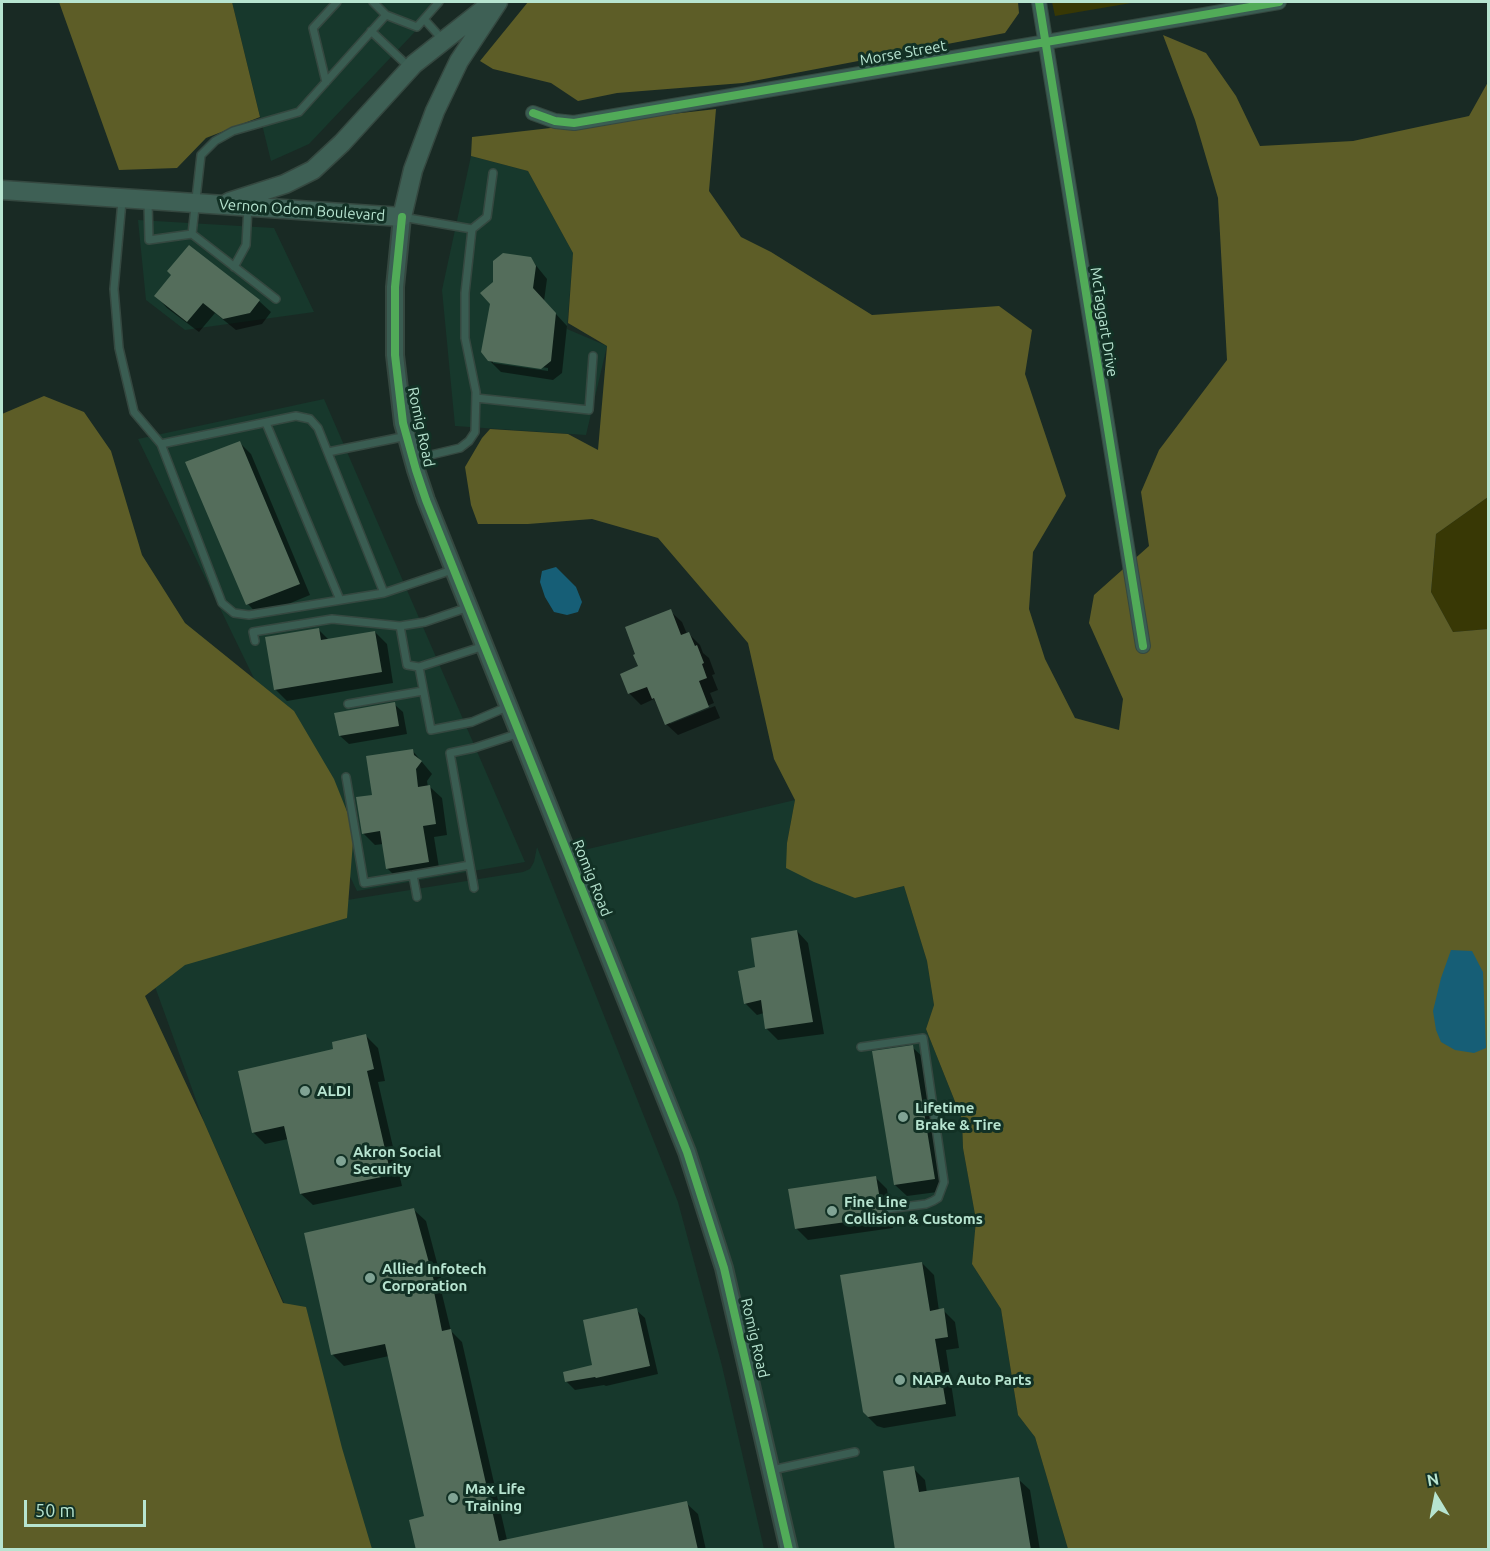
<!DOCTYPE html>
<style>
body{margin:0}
#map{position:relative;width:1490px;height:1551px;overflow:hidden;background:#192a24;font-family:Ubuntu,sans-serif}
canvas{display:block}
.frame{position:absolute;inset:0;border:3px solid #b7e4d0;pointer-events:none}
.north{position:absolute;left:1406px;top:1467px;width:60px;height:60px;-webkit-text-stroke:4px #123125;paint-order:stroke;rotate:350deg;font-size:16px;font-weight:700;line-height:24px;text-align:center;color:#b7e4d0}
.north::after{content:'';display:block;margin:auto;width:21px;height:27px;background:#b7e4d0;clip-path:polygon(50% 0,100% 100%,50% 72%,0 100%)}
.scale{position:absolute;left:24px;top:1500px;width:122px;height:27px;box-sizing:border-box;border:3px solid #b7e4d0;border-top:0;padding-left:8px;font-size:18px;line-height:21px;white-space:nowrap;color:#b7e4d0;-webkit-text-stroke:4px #123125;paint-order:stroke}
</style>
<div id="map">
<canvas width="1490" height="1551"></canvas>
<div class="frame"></div>
<div class="north">N</div>
<div class="scale">50 m</div>
</div>
<script>
const c = document.querySelector('canvas').getContext('2d');
c.lineJoin = 'round';
function fillPath(path, color) {
  c.fillStyle = color;
  c.fill(path, 'evenodd');
}
function shape(rows) {
  const path = new Path2D();
  for (const r of rows) {
    path.moveTo(r[0], r[1]);
    for (let i = 2; i < r.length; i += 2) path.lineTo(r[i], r[i + 1]);
  }
  return path;
}
function trace(path, color, width, dash) {
  c.strokeStyle = color;
  c.lineWidth = width;
  c.lineCap = dash ? 'butt' : 'round';
  c.setLineDash(dash || []);
  c.stroke(path);
}
function write(font, color, halo, rows, align = 'center') {
  c.font = font + ' Ubuntu,sans-serif';
  c.lineWidth = 6;
  c.setLineDash([]);
  c.textBaseline = 'middle';
  c.strokeStyle = halo;
  c.fillStyle = color;
  for (const [text, x, y, turn = 0] of rows) {
    c.save();
    c.translate(x, y);
    c.rotate((+turn || 0) * Math.PI / 180);
    c.textAlign = isNaN(turn) ? turn : align;
    if (halo) c.strokeText(text, 0, 0);
    c.fillText(text, 0, 0);
    c.restore();
  }
}
fillPath(shape([
 [232,2,443,2,309,144,271,161],
 [471,156,528,171,573,253,567,329,607,346,586,435,455,426,442,290],
 [138,220,274,228,314,312,185,330,146,300],
 [324,399,525,862,357,891,138,439],
 [795,800,787,843,855,898,904,886,927,961,934,1005,926,1029,962,1119,963,1148,976,1220,972,1264,1001,1309,1018,1415,1035,1437,1068,1549,789,1549,724,1268,567,854],
 [537,847,678,1202,722,1366,764,1549,348,1549,284,1303,204,1122,141,948,341,901,523,872,530,869,534,862]
]), '#17382c');
fillPath(shape([
 [1052,2,1137,2,1055,16],
 [1488,497,1488,629,1453,632,1431,592,1436,534]
]), '#383805');
fillPath(shape([
 [59,2,232,2,260,117,206,138,177,168,119,170],
 [528,2,1018,2,1019,13,1005,33,743,83,617,93,578,101,551,83,493,69,480,61],
 [1163,35,1206,53,1236,96,1260,146,1353,141,1469,116,1488,82,1488,497,1436,534,1431,592,1453,632,1488,629,1488,1549,1068,1549,1035,1437,1018,1415,1001,1309,972,1264,976,1220,963,1148,962,1119,926,1029,934,1005,927,961,904,886,855,898,814,882,786,868,787,843,795,800,774,759,748,643,658,538,592,519,528,524,478,524,471,505,465,467,482,438,490,429,568,434,598,450,607,346,568,323,573,253,528,171,471,156,472,137,716,109,709,191,741,237,771,252,872,315,999,306,1032,330,1025,374,1066,496,1033,552,1029,609,1045,659,1075,718,1119,730,1123,699,1089,623,1094,595,1149,546,1141,492,1159,450,1227,360,1218,198,1195,120],
 [44,396,84,412,111,451,142,555,185,623,294,711,334,779,354,829,347,918,185,965,145,996,204,1122,283,1303,306,1307,342,1448,372,1549,2,1549,2,414]
]), '#5d5d27');
fillPath(shape([
 [556,567,576,587,582,602,578,612,567,615,554,612,545,597,540,582,542,571],
 [1451,950,1472,951,1483,972,1486,1048,1474,1053,1455,1050,1441,1042,1436,1030,1433,1011,1441,978]
]), '#165e76');
fillPath(shape([
 [530,258,547,279,544,301,567,326,562,373,553,380,501,372,489,360],
 [493,360,548,368,548,371,493,363],
 [156,296,259,301,271,312,262,324,236,330,215,313,199,332,167,308],
 [239,442,251,454,310,595,259,616,248,604],
 [670,611,682,622,687,634,689,634,700,645,703,653,709,658,715,674,712,675,718,690,710,693,714,703,670,721,670,724,715,706,720,718,678,735,666,724,654,699,641,705,629,693,640,667],
 [319,630,329,640,375,632,387,644,393,683,287,701,275,689],
 [394,704,403,712,407,734,349,744,340,736],
 [412,750,432,774,427,781,428,787,430,787,442,798,447,835,434,837,440,874,399,880,387,868,383,844,375,845,363,833,373,796],
 [797,931,808,943,824,1034,778,1040,766,1028,764,1013,757,1015,745,1003,757,968],
 [366,1036,378,1048,385,1081,378,1082,402,1186,313,1205,301,1194,288,1139,265,1144,253,1132,335,1050],
 [912,1047,924,1058,945,1191,907,1196,895,1185],
 [876,1178,887,1189,893,1228,808,1240,796,1228],
 [414,1210,426,1221,445,1293,442,1294,451,1331,462,1342,507,1540,686,1503,698,1514,706,1550,417,1550,426,1518,389,1356,344,1366,333,1355,305,1234],
 [922,1263,934,1275,939,1311,943,1310,955,1322,959,1348,946,1350,956,1416,884,1428,877,1426,865,1414],
 [636,1310,645,1318,658,1374,606,1386,604,1385,575,1390,566,1381,594,1366],
 [913,1468,925,1480,927,1493,1018,1479,1030,1490,1040,1550,896,1550]
]), '#0007');
fillPath(shape([
 [189,245,260,300,250,313,223,319,203,303,187,322,154,296,171,275,167,271],
 [503,253,531,257,536,266,533,288,556,313,551,361,541,369,488,361,481,352,490,304,480,293,493,282,493,261],
 [240,441,300,584,246,605,185,462],
 [671,609,681,635,689,632,695,646,697,645,704,663,702,664,707,678,699,681,709,707,665,725,654,698,652,699,647,687,628,694,620,674,638,666,633,655,635,654,625,627],
 [319,628,321,640,375,631,382,672,274,690,265,637],
 [395,702,399,726,339,736,334,713],
 [413,749,414,755,422,761,416,769,418,787,430,785,436,824,423,826,429,862,386,869,380,831,362,834,356,797,372,795,366,756],
 [797,930,813,1022,765,1029,761,1000,744,1004,738,971,755,967,751,938],
 [366,1034,374,1069,367,1071,391,1175,300,1194,284,1126,252,1133,238,1071,333,1049,332,1042],
 [913,1045,935,1179,894,1185,872,1051],
 [876,1176,883,1217,795,1229,788,1189],
 [414,1208,434,1281,432,1282,442,1331,451,1329,499,1541,687,1501,698,1550,416,1550,409,1520,424,1516,385,1344,331,1355,304,1233],
 [922,1262,930,1311,944,1308,948,1337,935,1339,946,1404,868,1417,863,1412,840,1275],
 [637,1308,650,1366,596,1378,595,1377,565,1382,563,1372,592,1365,583,1320],
 [914,1466,919,1492,1019,1477,1031,1550,895,1550,883,1471]
]), '#546d5b');
const service = shape([
 [373,2,386,15,417,27,439,2],
 [424,19,442,39],
 [371,31,409,67],
 [326,82,313,28,337,2],
 [122,201,114,289,119,348,134,412,161,444,296,416,310,419,318,428,384,593,452,570],
 [148,202,149,240,192,234,276,299],
 [402,217,472,229,487,217,493,173],
 [192,234,201,155,215,141,233,131,299,112,386,15],
 [234,267,246,245,248,207],
 [476,398,589,410,593,356],
 [266,423,340,600],
 [161,444,222,603,234,613,249,615,384,593],
 [328,452,407,436],
 [414,459,460,448,469,441,475,432,476,392,465,338,465,293,472,229],
 [469,607,425,622,400,626,407,665,419,667,484,646],
 [255,641,253,632,332,619,400,626],
 [419,667,431,730,472,722,507,707],
 [348,704,423,691],
 [346,777,364,883,413,875],
 [474,888,450,753,474,748,520,733],
 [417,897,413,875,470,865],
 [861,1047,923,1038,944,1182,938,1198,933,1201,926,1204,887,1209],
 [772,1470,855,1452]
]);
const minor = shape([
 [1039,2,1143,646],
 [533,113,555,121,574,123,1279,2]
]);
const tertiary = shape([
 [402,217,395,287,395,355,403,423,416,470,426,500,687,1152,724,1268,789,1550]
]);
const secondary = shape([
 [2,190,402,217,413,170,435,111,459,61,498,2],
 [229,202,285,184,313,170,342,143,414,64,489,5]
]);
trace(service, '#354840', 10);
trace(minor, '#354840', 16);
trace(tertiary, '#354840', 20);
trace(secondary, '#354840', 21);
trace(service, '#3a5d52', 7);
trace(minor, '#3a5d52', 14);
trace(tertiary, '#3a5d52', 16);
trace(secondary, '#3e6055', 18);
trace(shape([
 [1039,2,1143,646],
 [533,113,555,121,574,123,1279,2],
 [402,217,395,287,395,355,403,423,416,470,426,500,687,1152,724,1268,789,1550]
]), '#51ab58', 8);
for (const [x, y, r, color] of [
 [305,1091,6,"#80a394"],
 [903,1117,6,"#80a394"],
 [341,1161,6,"#80a394"],
 [832,1211,6,"#80a394"],
 [370,1278,6,"#80a394"],
 [900,1380,6,"#80a394"],
 [453,1498,6,"#80a394"]
]) {
  const dot = new Path2D();
  dot.arc(x, y, r, 0, 2 * Math.PI);
  c.fillStyle = color;
  c.fill(dot);
  trace(dot, '#123125', 2);
}
write('15px', '#b7e4d0', '#123125', [
 ["Morse Street",903,53,-10],
 ["Vernon Odom Boulevard",302,210,4],
 ["McTaggart Drive",1104,322,81],
 ["Romig Road",421,427,78],
 ["Romig Road",592,878,68],
 ["Romig Road",755,1338,77]
]);
write('bold 15px', '#b7e4d0', '#123125', [
 ["ALDI",317,1091],
 ["Lifetime",915,1108],
 ["Brake & Tire",915,1125],
 ["Akron Social",353,1152],
 ["Security",353,1169],
 ["Fine Line",844,1202],
 ["Collision & Customs",844,1219],
 ["Allied Infotech",382,1269],
 ["Corporation",382,1286],
 ["NAPA Auto Parts",912,1380],
 ["Max Life",465,1489],
 ["Training",465,1506]
], 'left');
</script>
